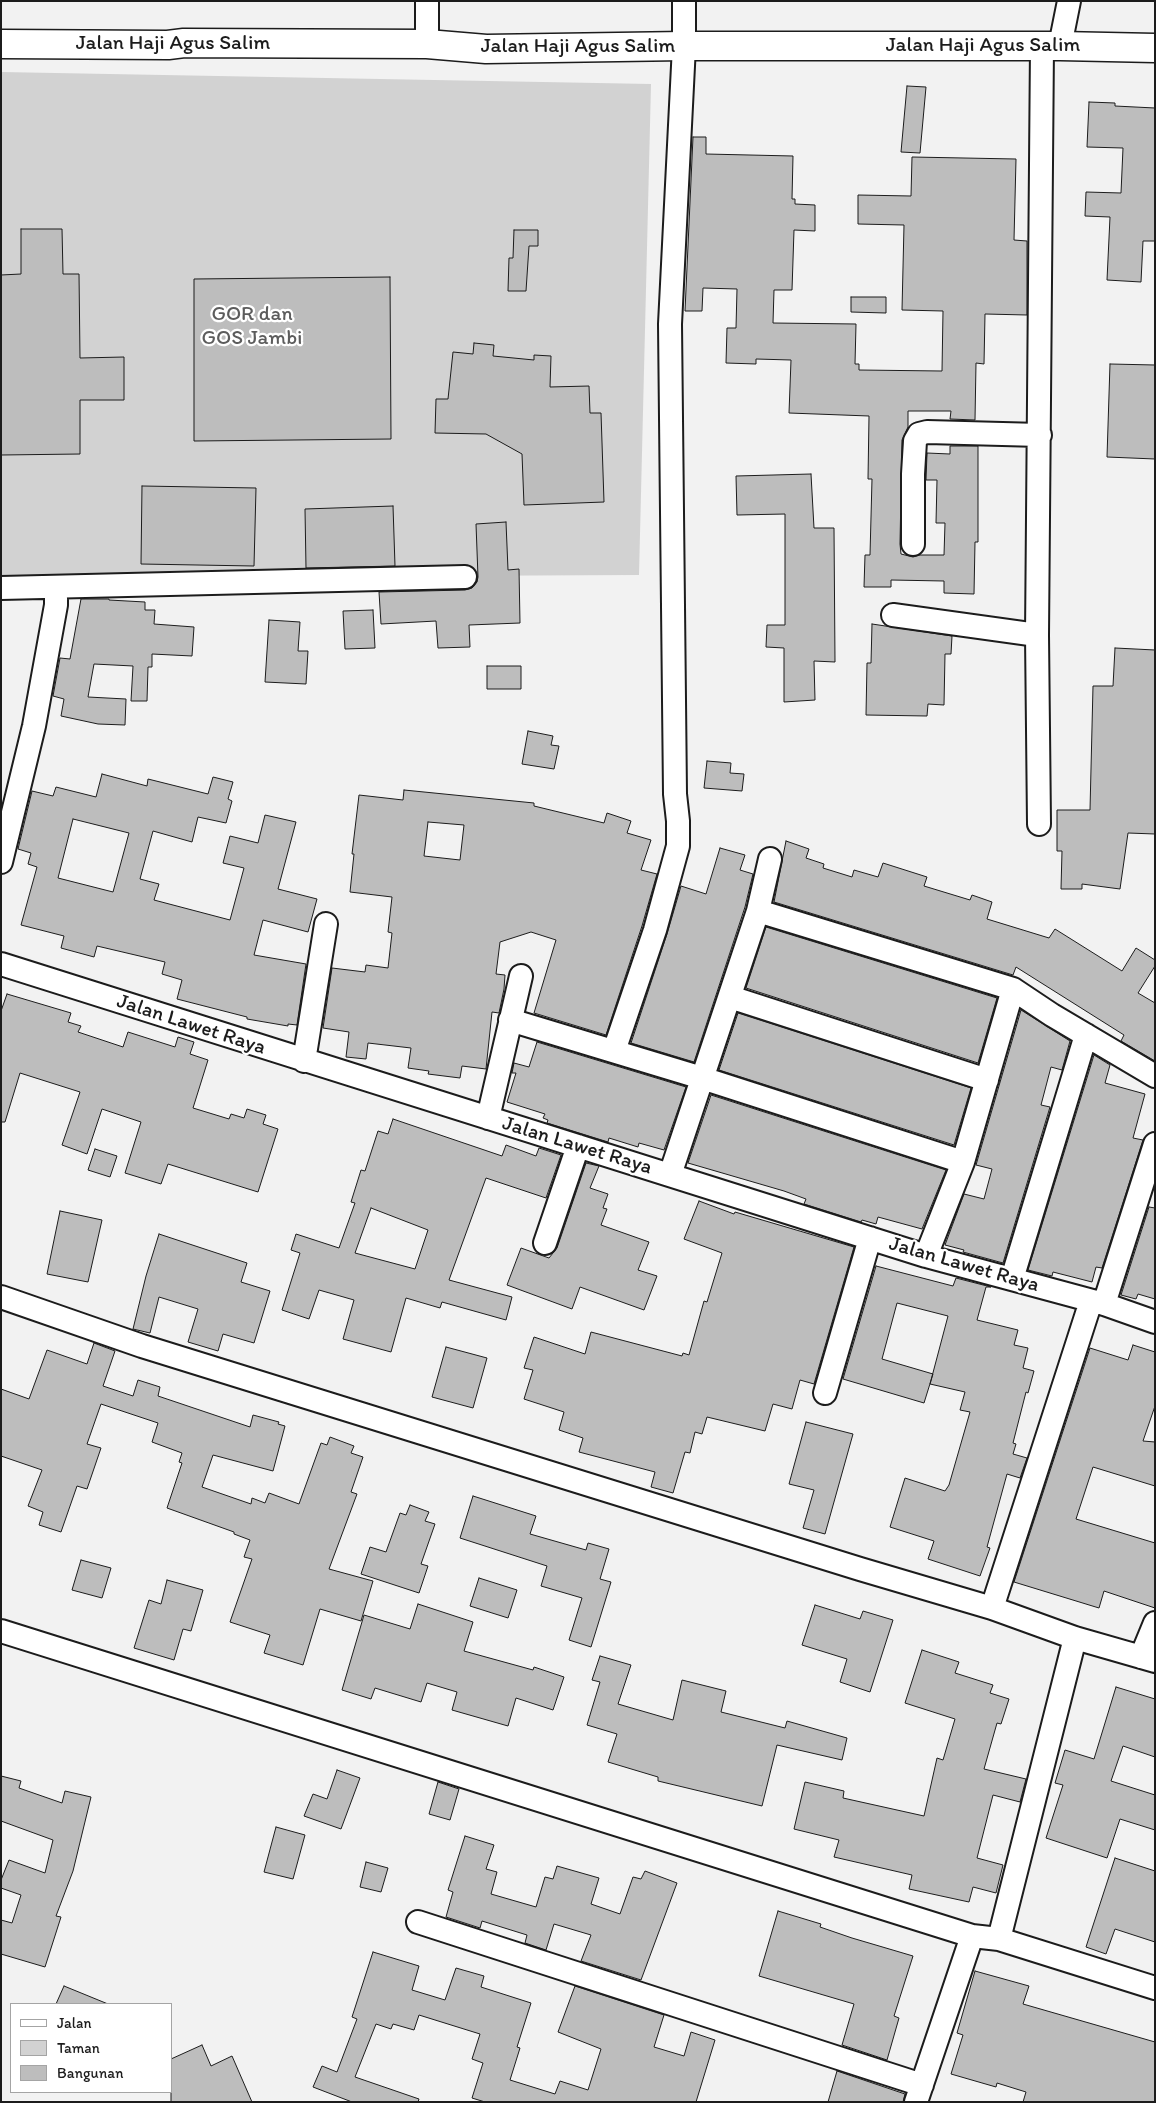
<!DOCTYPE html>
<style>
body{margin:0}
#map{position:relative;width:1156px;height:2103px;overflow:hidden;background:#f2f2f2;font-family:Itim,sans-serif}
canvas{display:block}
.frame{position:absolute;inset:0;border:2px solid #1c1c1c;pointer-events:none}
.legend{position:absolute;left:10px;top:2003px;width:162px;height:90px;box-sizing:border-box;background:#fff;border:1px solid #a4a4a4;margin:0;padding:6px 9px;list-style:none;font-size:15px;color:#1c1c1c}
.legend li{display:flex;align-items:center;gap:10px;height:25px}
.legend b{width:25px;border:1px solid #a4a4a4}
</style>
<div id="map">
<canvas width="1156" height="2103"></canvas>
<div class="frame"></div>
<ul class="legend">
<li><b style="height:6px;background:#fff"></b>Jalan</li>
<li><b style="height:14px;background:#d2d2d2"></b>Taman</li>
<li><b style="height:14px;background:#bdbdbd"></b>Bangunan</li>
</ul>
</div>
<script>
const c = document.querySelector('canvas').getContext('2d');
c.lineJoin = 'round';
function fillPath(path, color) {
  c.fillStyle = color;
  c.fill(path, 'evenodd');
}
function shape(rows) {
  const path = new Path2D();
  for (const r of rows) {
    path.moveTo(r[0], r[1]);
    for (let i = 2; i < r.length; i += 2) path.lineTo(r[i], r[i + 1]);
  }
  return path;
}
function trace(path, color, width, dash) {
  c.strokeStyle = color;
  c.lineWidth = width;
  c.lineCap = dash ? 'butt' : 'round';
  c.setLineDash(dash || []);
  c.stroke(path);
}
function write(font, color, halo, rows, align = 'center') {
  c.font = font + ' Itim,sans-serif';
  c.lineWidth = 4.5;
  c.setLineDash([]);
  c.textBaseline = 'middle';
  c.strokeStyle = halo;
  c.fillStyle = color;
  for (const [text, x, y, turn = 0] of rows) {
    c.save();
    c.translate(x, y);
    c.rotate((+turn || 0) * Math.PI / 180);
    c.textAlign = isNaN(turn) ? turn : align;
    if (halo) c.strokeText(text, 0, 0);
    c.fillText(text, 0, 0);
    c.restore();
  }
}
fillPath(shape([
 [1,72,651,84,639,575,1,578]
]), '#d2d2d2');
const building = shape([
 [907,86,926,87,920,153,901,152,907,86],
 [1089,102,1115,103,1115,106,1155,108,1155,241,1143,241,1141,282,1107,280,1110,217,1085,216,1086,192,1121,193,1123,148,1087,147,1089,102],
 [693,137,706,137,706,154,793,156,792,199,795,199,795,204,815,205,815,231,794,230,792,290,774,290,773,323,856,324,855,364,859,364,859,370,942,371,943,311,902,310,904,225,858,224,858,195,911,196,912,157,1016,159,1014,240,1027,241,1027,315,985,314,984,364,976,363,975,420,950,419,951,411,908,411,908,427,902,440,900,544,901,554,913,557,920,555,944,555,945,523,936,523,937,480,926,480,927,453,950,454,950,446,978,446,978,542,975,542,974,594,944,593,944,581,891,580,891,587,864,587,865,555,870,555,872,479,868,479,869,416,789,413,791,360,756,359,756,364,726,363,727,328,736,328,737,289,703,288,702,311,685,311,693,137],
 [21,229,62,229,63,274,79,274,80,358,124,357,124,400,80,400,80,454,1,455,1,275,21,274,21,229],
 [514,230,538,230,538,246,529,246,526,291,508,291,509,258,513,258,514,230],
 [390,277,391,439,194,441,194,279,390,277],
 [851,297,886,297,886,313,851,312,851,297],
 [474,343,494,345,493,356,534,360,534,355,551,356,550,387,589,386,590,413,601,413,604,502,524,505,522,454,486,434,435,433,436,399,448,399,453,352,473,354,474,343],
 [1110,364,1155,365,1155,459,1107,457,1110,364],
 [811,474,814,528,834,528,835,662,814,661,815,700,784,702,784,648,766,647,767,625,785,625,785,514,737,515,736,476,811,474],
 [142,486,256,488,254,566,141,564,142,486],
 [393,506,395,566,306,568,305,509,393,506],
 [506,522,508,570,519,569,520,623,469,625,470,647,438,648,436,621,381,624,379,592,465,590,472,588,477,582,478,577,476,524,506,522],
 [81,599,109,599,109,600,145,602,145,610,155,610,154,624,194,627,192,656,152,654,152,667,148,667,147,701,131,701,133,666,94,664,88,697,126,699,125,725,98,724,61,716,64,699,53,696,60,658,70,659,81,599],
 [373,610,375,648,345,649,343,611,373,610],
 [269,620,300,622,298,651,308,651,306,684,265,682,269,620],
 [872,624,952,636,951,654,945,654,944,705,928,704,927,716,866,715,867,663,871,663,872,624],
 [1115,648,1155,650,1155,834,1128,833,1120,889,1082,884,1082,889,1061,889,1062,851,1057,851,1057,810,1090,810,1093,686,1113,686,1115,648],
 [487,666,521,666,521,689,487,689,487,666],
 [528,731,553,736,551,745,559,746,554,769,522,764,528,731],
 [707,761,731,763,730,773,744,774,742,791,704,788,707,761],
 [102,774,147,786,148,779,208,794,213,777,233,782,228,799,232,801,226,823,198,817,192,842,153,831,140,879,159,884,154,900,230,920,244,868,223,863,230,836,258,843,265,815,296,822,278,889,317,899,308,932,263,920,254,955,306,964,297,1025,288,1024,288,1026,247,1019,247,1017,177,999,182,980,162,974,165,962,97,946,94,957,61,948,64,936,21,925,37,867,28,864,31,853,18,849,32,791,53,796,56,787,96,797,102,774],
 [73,819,129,833,113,892,58,878,73,819],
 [404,790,534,803,534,806,604,823,607,813,631,821,627,833,651,840,641,870,657,874,642,926,606,1035,534,1013,556,940,531,932,500,942,496,974,505,975,504,989,499,1013,492,1012,486,1069,462,1066,460,1078,428,1074,429,1071,408,1068,411,1048,368,1043,366,1059,346,1057,349,1032,323,1028,332,968,365,972,366,965,388,968,392,933,388,932,392,897,350,892,354,854,352,854,359,795,403,800,404,790],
 [428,822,464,825,460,860,424,856,428,822],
 [786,841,809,849,806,858,824,864,823,868,852,877,854,870,878,877,883,863,927,877,924,886,970,900,972,895,992,902,987,919,1049,938,1055,929,1122,971,1136,948,1155,960,1155,966,1138,993,1155,1003,1155,1061,1121,1041,1124,1035,1016,967,1013,975,774,902,786,841],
 [720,848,745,855,740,870,753,874,745,907,694,1062,631,1043,667,934,681,886,706,894,720,848],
 [766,927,997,998,978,1063,746,988,766,927],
 [7,994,71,1013,68,1022,81,1026,78,1032,123,1047,128,1032,175,1047,178,1037,194,1042,190,1054,208,1060,193,1108,229,1119,231,1114,244,1118,247,1109,266,1115,263,1124,278,1129,258,1192,168,1164,161,1184,125,1173,141,1122,102,1109,87,1154,62,1145,80,1092,20,1073,5,1122,1,1122,1,1011,7,994],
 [1021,1010,1070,1041,1062,1070,1051,1067,1041,1105,1050,1107,1003,1263,963,1252,964,1250,945,1245,964,1194,984,1199,992,1169,976,1165,1021,1010],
 [738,1013,971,1088,954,1145,719,1070,738,1013],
 [537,1042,686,1087,664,1150,639,1143,638,1147,609,1138,608,1142,547,1123,548,1120,543,1118,545,1114,507,1102,516,1073,512,1073,514,1063,529,1067,537,1042],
 [1094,1055,1110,1065,1105,1083,1145,1094,1133,1138,1143,1140,1102,1268,1096,1267,1092,1282,1053,1272,1052,1276,1028,1270,1094,1055],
 [711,1095,946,1170,922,1229,878,1217,876,1224,862,1220,861,1222,804,1204,806,1199,784,1191,688,1163,711,1095],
 [393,1119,502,1156,506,1145,536,1156,539,1148,561,1155,546,1198,486,1178,449,1280,512,1297,506,1320,442,1302,440,1308,406,1298,391,1352,343,1339,354,1300,319,1290,309,1319,282,1310,300,1253,291,1250,296,1234,339,1248,355,1203,351,1202,361,1170,365,1171,378,1131,388,1134,393,1119],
 [371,1208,428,1230,415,1269,355,1253,371,1208],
 [95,1149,117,1156,110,1177,88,1170,95,1149],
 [586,1163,599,1166,590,1188,608,1194,603,1208,607,1209,601,1225,649,1242,638,1270,657,1276,644,1310,580,1287,572,1309,507,1285,521,1248,549,1258,557,1248,586,1163],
 [699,1201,734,1214,735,1212,854,1247,814,1384,800,1380,792,1409,773,1404,765,1431,707,1417,702,1434,695,1432,690,1453,685,1452,673,1493,651,1487,655,1472,579,1452,583,1438,559,1430,564,1412,524,1399,533,1370,524,1368,534,1337,585,1354,591,1332,682,1356,683,1353,689,1355,704,1301,707,1302,722,1253,684,1239,699,1201],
 [1149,1207,1155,1208,1155,1299,1138,1294,1136,1299,1121,1295,1149,1207],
 [60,1211,102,1220,88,1282,47,1274,60,1211],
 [159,1234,247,1263,241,1282,270,1291,254,1343,223,1334,218,1351,188,1342,198,1309,159,1297,150,1333,133,1329,146,1276,159,1234],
 [876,1266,953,1286,956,1278,991,1287,986,1287,977,1320,1018,1330,1014,1345,1028,1348,1023,1368,1034,1371,1028,1393,1026,1392,1013,1443,1016,1444,1013,1454,1027,1458,1020,1478,1007,1474,987,1547,990,1548,980,1576,928,1559,934,1541,890,1527,905,1478,945,1491,949,1485,970,1412,960,1410,965,1392,930,1384,948,1316,897,1303,882,1359,933,1374,924,1403,843,1379,876,1266],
 [94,1343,115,1351,103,1386,133,1396,138,1380,160,1387,158,1396,250,1427,253,1415,279,1422,278,1424,285,1426,273,1471,213,1455,202,1487,251,1504,252,1498,265,1503,269,1493,299,1504,321,1443,327,1445,330,1437,354,1446,351,1453,363,1457,351,1492,357,1494,329,1569,373,1581,361,1621,320,1609,303,1665,264,1653,270,1635,230,1622,252,1559,244,1557,250,1540,234,1534,234,1532,167,1508,182,1463,179,1462,182,1453,152,1442,158,1423,101,1404,87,1444,101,1448,87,1489,77,1486,61,1532,39,1525,43,1512,28,1506,42,1470,1,1456,1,1389,29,1399,47,1350,87,1364,94,1343],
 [1133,1345,1155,1352,1155,1406,1143,1441,1155,1442,1155,1486,1093,1467,1076,1519,1155,1543,1155,1608,1104,1591,1099,1608,1014,1582,1090,1348,1128,1360,1133,1345],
 [446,1347,487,1358,473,1408,432,1397,446,1347],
 [806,1422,853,1434,825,1534,803,1528,814,1490,789,1484,806,1422],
 [473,1496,536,1516,530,1534,586,1550,588,1543,609,1549,600,1579,611,1582,591,1647,569,1640,582,1598,541,1586,547,1566,460,1538,473,1496],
 [410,1505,429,1512,425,1521,435,1524,421,1564,428,1566,419,1593,361,1574,370,1547,386,1552,400,1513,406,1515,410,1505],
 [81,1560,111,1568,102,1598,72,1590,81,1560],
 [479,1578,517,1590,508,1618,470,1606,479,1578],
 [167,1580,203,1590,191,1631,183,1629,174,1660,134,1648,149,1600,161,1604,167,1580],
 [418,1604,473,1622,464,1651,533,1670,534,1667,564,1677,553,1710,516,1698,508,1726,452,1710,457,1692,427,1683,421,1702,375,1688,371,1699,342,1690,364,1615,410,1629,418,1604],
 [815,1605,860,1619,863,1611,893,1620,870,1692,840,1682,847,1659,802,1645,815,1605],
 [922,1650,959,1662,955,1673,993,1685,990,1693,1009,1699,1001,1724,997,1723,984,1769,1026,1779,1020,1802,993,1795,977,1858,1003,1865,996,1893,973,1887,969,1902,909,1889,912,1875,834,1857,839,1840,794,1829,805,1782,844,1791,843,1798,924,1816,937,1758,943,1760,955,1719,905,1703,922,1650],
 [600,1656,631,1665,618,1704,673,1720,682,1680,726,1691,721,1712,785,1728,787,1721,847,1738,842,1760,777,1745,762,1806,658,1781,658,1777,608,1762,617,1734,587,1725,600,1682,592,1680,600,1656],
 [1116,1687,1155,1699,1155,1757,1123,1746,1111,1781,1155,1795,1155,1830,1120,1819,1107,1858,1046,1838,1063,1785,1055,1783,1065,1750,1094,1759,1116,1687],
 [337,1770,360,1778,341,1829,304,1816,313,1794,327,1799,337,1770],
 [1,1776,21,1781,19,1788,62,1803,65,1791,91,1797,73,1871,56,1916,61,1917,45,1967,1,1954,1,1920,12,1923,21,1895,1,1888,1,1880,9,1860,45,1873,53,1840,1,1821,1,1776],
 [438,1782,459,1789,450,1820,429,1814,438,1782],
 [276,1827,305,1835,293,1879,264,1872,276,1827],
 [465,1836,494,1845,486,1869,497,1872,491,1894,536,1907,545,1877,553,1879,557,1866,599,1878,591,1904,620,1914,633,1877,641,1879,645,1871,677,1883,641,1980,581,1961,591,1935,554,1924,546,1950,525,1943,527,1935,482,1921,480,1928,446,1917,453,1892,448,1890,465,1836],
 [1115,1858,1155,1871,1155,1942,1115,1929,1106,1954,1086,1947,1115,1858],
 [366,1862,388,1868,381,1892,360,1887,366,1862],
 [778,1911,821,1924,820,1927,852,1938,913,1956,894,2016,899,2018,887,2060,842,2045,854,2004,759,1976,778,1911],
 [373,1952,419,1966,412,1990,445,2000,456,1968,484,1976,481,1987,531,2003,517,2047,520,2048,510,2080,555,2094,560,2081,588,2090,601,2049,558,2032,575,1986,664,2015,654,2047,684,2056,691,2032,715,2040,696,2102,485,2102,472,2098,483,2063,472,2059,480,2034,419,2015,414,2030,393,2024,391,2029,376,2024,355,2077,419,2099,418,2102,352,2102,313,2087,322,2066,337,2072,357,2019,352,2017,373,1952],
 [975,1971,1029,1986,1023,2004,1155,2042,1155,2102,1023,2102,1026,2092,997,2083,996,2087,951,2074,963,2035,957,2033,975,1971],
 [64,1986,108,2004,56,2004,64,1986],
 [202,2045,211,2066,232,2056,252,2102,171,2102,171,2059,202,2045],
 [837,2071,905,2094,903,2102,828,2102,837,2071]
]);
fillPath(building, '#bdbdbd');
trace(building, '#1c1c1c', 1);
const minor = shape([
 [427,44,427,1],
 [1060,46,1069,1],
 [913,544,913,474,915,441,919,434,927,432,1040,435],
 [1,588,465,577],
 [893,615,1037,635],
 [1039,824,1037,635,1042,46],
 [1,862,34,726,56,605,56,588],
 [758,911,1013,989,1052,1015,1155,1076],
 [1,964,926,1256,1104,1304,1155,1322],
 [730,997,987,1080],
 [510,1020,702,1078,963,1162],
 [614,1051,655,930,678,846,678,821,675,794,670,324,684,46,684,1],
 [304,1061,326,924],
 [488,1118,521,976],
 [670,1175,758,911,770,859],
 [545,1243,578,1146],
 [926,1256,963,1162,1013,989],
 [1012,1279,1086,1035],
 [1,1297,142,1346,860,1569,992,1608,1075,1638,1155,1661],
 [1104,1304,1155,1144],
 [825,1393,870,1238],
 [992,1608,1091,1301],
 [1,1631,972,1936,999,1939,1155,1988],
 [1141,1657,1155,1623],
 [418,1922,922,2085],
 [999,1939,1075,1638],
 [916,2102,972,1936]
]);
const major = shape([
 [1,44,168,45,184,43,427,44,486,49,684,46,1060,46,1155,48]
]);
trace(minor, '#1c1c1c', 26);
trace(major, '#1c1c1c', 31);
trace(minor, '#fff', 22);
trace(major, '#fff', 28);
write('21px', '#1c1c1c', '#fff', [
 ["Jalan Haji Agus Salim",173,44],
 ["Jalan Haji Agus Salim",983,46],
 ["Jalan Haji Agus Salim",578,47],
 ["Jalan Lawet Raya",191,1025,18],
 ["Jalan Lawet Raya",577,1146,17],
 ["Jalan Lawet Raya",964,1265,16]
]);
write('21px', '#5c5c5c', '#fff', [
 ["GOR dan",252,315],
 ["GOS Jambi",252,339]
]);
</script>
